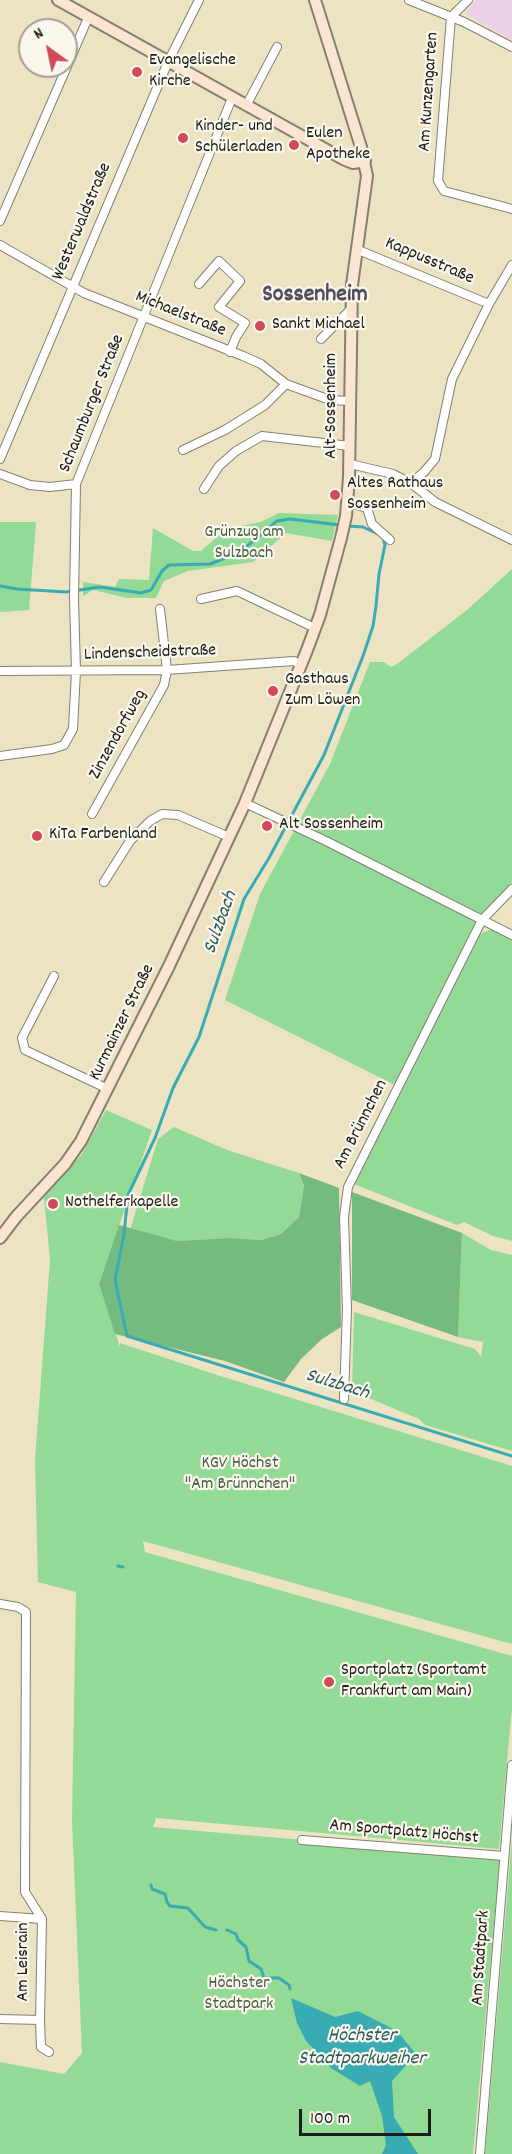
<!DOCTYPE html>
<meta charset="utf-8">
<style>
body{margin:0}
#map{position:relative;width:512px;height:2154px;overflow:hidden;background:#ece3c3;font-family:Dekko,sans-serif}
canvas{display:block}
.north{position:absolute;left:18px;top:18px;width:60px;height:60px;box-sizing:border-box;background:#fbf7ec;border:2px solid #a29f99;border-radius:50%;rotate:327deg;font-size:16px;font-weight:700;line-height:24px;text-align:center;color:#1c1c1c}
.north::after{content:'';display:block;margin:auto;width:21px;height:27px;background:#d1495b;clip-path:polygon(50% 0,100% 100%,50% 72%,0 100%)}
.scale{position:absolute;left:299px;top:2109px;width:132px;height:27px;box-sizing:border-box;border:3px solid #1c1c1c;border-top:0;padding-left:8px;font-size:18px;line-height:21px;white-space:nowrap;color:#1c1c1c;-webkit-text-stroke:4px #fbf7ec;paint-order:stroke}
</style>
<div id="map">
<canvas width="512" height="2154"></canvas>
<div class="north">N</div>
<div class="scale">100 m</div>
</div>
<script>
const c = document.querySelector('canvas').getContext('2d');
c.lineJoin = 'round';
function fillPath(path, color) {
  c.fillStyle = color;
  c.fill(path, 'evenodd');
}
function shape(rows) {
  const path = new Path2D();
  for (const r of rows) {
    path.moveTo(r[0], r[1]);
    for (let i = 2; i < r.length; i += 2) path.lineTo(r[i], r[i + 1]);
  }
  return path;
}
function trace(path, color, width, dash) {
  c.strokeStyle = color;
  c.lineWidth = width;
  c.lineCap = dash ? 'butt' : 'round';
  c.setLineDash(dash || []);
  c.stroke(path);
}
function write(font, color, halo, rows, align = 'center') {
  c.font = font + ' Dekko,sans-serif';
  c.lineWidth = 4.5;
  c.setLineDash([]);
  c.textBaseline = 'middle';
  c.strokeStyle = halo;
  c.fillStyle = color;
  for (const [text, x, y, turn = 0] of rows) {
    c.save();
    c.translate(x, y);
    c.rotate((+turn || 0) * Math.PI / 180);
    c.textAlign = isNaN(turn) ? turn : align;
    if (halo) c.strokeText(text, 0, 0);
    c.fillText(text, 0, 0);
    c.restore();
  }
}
fillPath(shape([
 [477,0,512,0,512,40,464,13]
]), '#eed0e7');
fillPath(shape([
 [279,513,338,515,332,541,286,533,253,562,188,571,164,581,156,598,127,598,93,590,83,596,83,582,115,587,119,579,149,580,153,528,193,551,201,551,224,531,240,526,261,522],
 [0,522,36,522,29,610,0,612],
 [512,569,512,883,482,913,395,1085,225,1000,260,894,330,764,370,662,384,662,391,667,397,664,467,610],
 [492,929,512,939,512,1241,493,1236,464,1222,457,1225,354,1184,480,934],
 [106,1110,152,1130,99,1284,120,1347,120,1343,217,1375,512,1466,512,1644,143,1541,145,1552,512,1656,512,1708,499,1849,156,1818,153,1827,500,1857,473,2154,0,2154,0,2062,64,2074,82,2053,72,1820,76,1592,38,1582,35,1460,50,1260,44,1197,82,1154],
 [174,1127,227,1150,299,1173,304,1185,299,1217,281,1234,262,1240,229,1238,177,1241,130,1230,158,1139],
 [462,1233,491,1250,512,1255,512,1451,425,1425,419,1419,352,1391,354,1312,475,1349,481,1357,483,1342,458,1337],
 [512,1839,512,2154,485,2154]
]), '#92da95');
fillPath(shape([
 [299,1173,339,1188,341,1327,322,1339,301,1359,284,1382,225,1361,115,1334,99,1284,119,1225,177,1241,229,1238,262,1240,281,1234,299,1217,304,1185],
 [352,1192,462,1233,458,1337,352,1300]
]), '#75ba7e');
fillPath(shape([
 [291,1998,335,2017,358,2011,397,2031,416,2054,392,2081,394,2117,418,2154,382,2154,386,2145,382,2116,370,2081,360,2086,331,2068,306,2041,297,2023]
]), '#39abb3');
trace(shape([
 [347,526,363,527,378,534],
 [383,538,385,545,379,574,376,606,373,626,363,656,324,755,269,858,244,899,199,1037,173,1088,155,1138,128,1195,124,1234,115,1280,127,1336,512,1456],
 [0,586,17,589,66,592,100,587,141,593,151,590,162,571,169,565,210,564,225,558,245,548,277,521,290,519,340,525],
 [118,1566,123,1567],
 [151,1885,152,1889,165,1894,167,1902,170,1906,188,1908,205,1927,216,1930],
 [227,1930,236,1934,238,1940,246,1947,249,1961,261,1969,264,1978,279,1978,289,1985,290,1989]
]), '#39abb3', 3);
const street = shape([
 [409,0,464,22,512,47],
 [468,0,451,17,438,181,444,191,512,209],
 [246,106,277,47],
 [0,221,88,18],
 [0,245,84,293,243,356,261,364,286,384,330,400,351,401],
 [356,249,489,304],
 [199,284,219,261,240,281,219,307,245,323,236,337,230,352],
 [321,339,350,310],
 [183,450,225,430,265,405,286,384],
 [0,459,168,62,199,0],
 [350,464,393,474,411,483,435,502,512,540],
 [0,474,30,485,50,487,76,484],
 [411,483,424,472,435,459,452,379,489,304,512,265],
 [204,489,219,466,236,451,262,436,350,446],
 [347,502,367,508,372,524,390,540],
 [201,599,237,591,315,628],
 [0,671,167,670,294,661,301,665],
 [0,756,52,749,64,745,73,729,76,671,74,599,76,484,232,98],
 [245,803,326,841,512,935],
 [92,814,164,685,167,670,160,609],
 [104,882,130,841,150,821,162,814,178,815,229,837],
 [54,976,22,1038,25,1050,108,1089],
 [344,1399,347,1309,344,1217,348,1187,482,920,512,889],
 [0,1604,18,1607,26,1612,25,1892,42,1919,40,2020,41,2047,49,2052],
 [302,1840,504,1856],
 [0,1916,42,1919],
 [0,2019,40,2020],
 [480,2154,512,1765]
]);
const secondary = shape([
 [58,0,343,159,353,163,365,161],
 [0,1238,16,1217,65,1164,81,1141,169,966,245,803,307,650,320,615,341,538,346,516,349,477,352,285,367,176,361,147,315,0]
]);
trace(street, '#848070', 10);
trace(secondary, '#848070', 14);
trace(street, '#fff', 8);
trace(secondary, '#fce5d0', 10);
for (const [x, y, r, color] of [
 [137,72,6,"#d1495b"],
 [183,138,6,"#d1495b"],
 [294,145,6,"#d1495b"],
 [260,326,6,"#d1495b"],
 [335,495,6,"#d1495b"],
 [273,691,6,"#d1495b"],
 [267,826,6,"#d1495b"],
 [37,836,6,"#d1495b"],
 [53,1204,6,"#d1495b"],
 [329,1682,6,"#d1495b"]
]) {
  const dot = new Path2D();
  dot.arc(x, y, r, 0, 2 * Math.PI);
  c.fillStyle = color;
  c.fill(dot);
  trace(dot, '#fbf7ec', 2);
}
write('18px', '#1c1c1c', '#fbf7ec', [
 ["Evangelische",149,62],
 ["Kirche",149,83],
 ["Kinder- und",195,128],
 ["Schülerladen",195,149],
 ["Eulen",306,135],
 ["Apotheke",306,156],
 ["Sankt Michael",272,326],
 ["Altes Rathaus",347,485],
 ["Sossenheim",347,506],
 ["Gasthaus",285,681],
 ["Zum Löwen",285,702],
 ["Alt Sossenheim",279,826],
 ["KiTa Farbenland",49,836],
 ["Nothelferkapelle",65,1204],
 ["Sportplatz (Sportamt",341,1672],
 ["Frankfurt am Main)",341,1693]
], 'left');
write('18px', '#1c1c1c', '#fbf7ec', [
 ["Am Kunzengarten",430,92,-86],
 ["Westerwaldstraße",83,222,-67],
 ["Kappusstraße",429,262,23],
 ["Michaelstraße",180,315,22],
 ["Schaumburger Straße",93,404,-68],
 ["Alt-Sossenheim",333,406,-90],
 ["Lindenscheidstraße",150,654,-2],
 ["Zinzendorfweg",119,735,-61],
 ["Kurmainzer Straße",123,1023,-64],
 ["Am Brünnchen",362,1125,-63],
 ["Am Sportplatz Höchst",404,1833,5],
 ["Am Stadtpark",482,1958,-86],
 ["Am Leisrain",25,1962,-90]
]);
write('18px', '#455e46', '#fbf7ec', [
 ["Grünzug am",244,534],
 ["Sulzbach",244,555],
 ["KGV Höchst",240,1465],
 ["\"Am Brünnchen\"",240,1486],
 ["Höchster",239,1985],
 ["Stadtpark",239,2006]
]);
write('italic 20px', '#295c60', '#fbf7ec', [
 ["Sulzbach",222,923,-70],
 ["Sulzbach",337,1386,17],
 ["Höchster",362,2037],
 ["Stadtparkweiher",362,2060]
]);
write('bold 24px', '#554c62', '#fbf7ec', [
 ["Sossenheim",315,297]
]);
</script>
